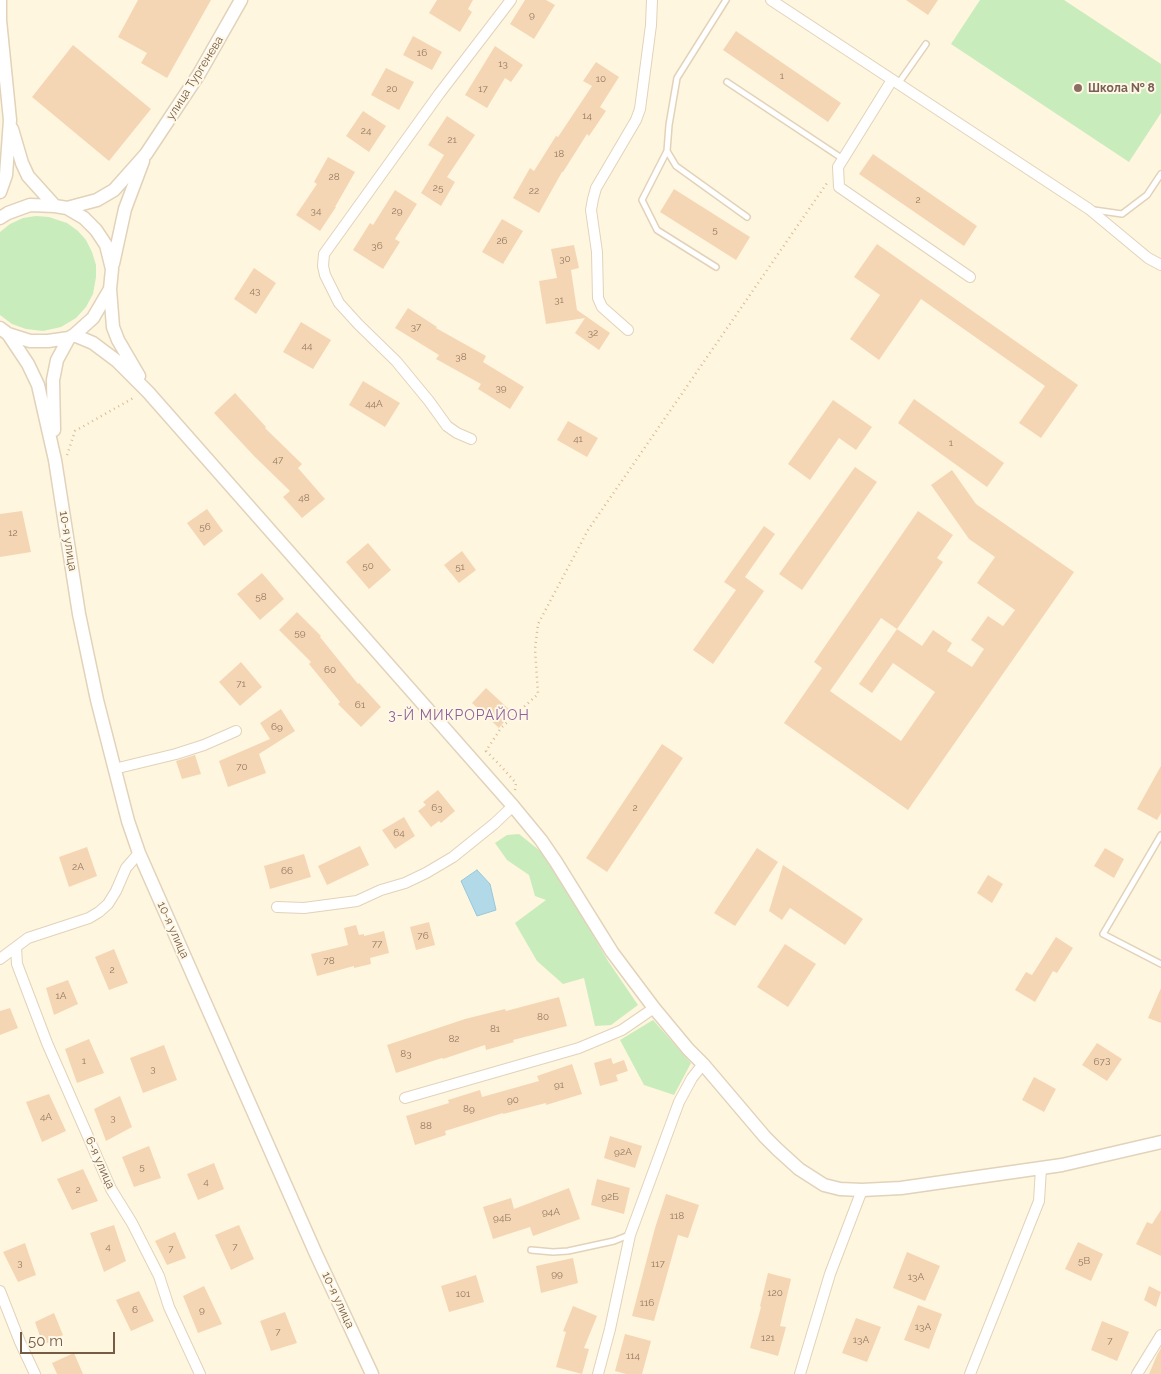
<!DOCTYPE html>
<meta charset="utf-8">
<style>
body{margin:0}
#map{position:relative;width:1161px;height:1374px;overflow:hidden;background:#fef6de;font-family:Raleway,sans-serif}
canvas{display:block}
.scale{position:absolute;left:20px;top:1332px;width:95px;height:22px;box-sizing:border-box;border:2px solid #755c45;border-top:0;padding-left:6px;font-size:15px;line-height:18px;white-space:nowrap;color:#755c45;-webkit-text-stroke:4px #fff8e6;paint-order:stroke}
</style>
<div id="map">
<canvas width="1161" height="1374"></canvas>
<div class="scale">50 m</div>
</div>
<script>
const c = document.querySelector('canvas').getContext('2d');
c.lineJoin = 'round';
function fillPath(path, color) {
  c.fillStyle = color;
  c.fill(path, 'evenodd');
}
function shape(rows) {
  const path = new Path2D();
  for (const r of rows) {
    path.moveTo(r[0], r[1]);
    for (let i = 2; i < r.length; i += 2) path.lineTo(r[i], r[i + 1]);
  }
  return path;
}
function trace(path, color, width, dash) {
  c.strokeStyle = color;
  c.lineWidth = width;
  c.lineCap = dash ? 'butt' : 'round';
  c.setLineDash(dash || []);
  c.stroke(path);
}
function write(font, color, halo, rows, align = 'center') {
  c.font = font + ' Raleway,sans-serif';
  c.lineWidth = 4;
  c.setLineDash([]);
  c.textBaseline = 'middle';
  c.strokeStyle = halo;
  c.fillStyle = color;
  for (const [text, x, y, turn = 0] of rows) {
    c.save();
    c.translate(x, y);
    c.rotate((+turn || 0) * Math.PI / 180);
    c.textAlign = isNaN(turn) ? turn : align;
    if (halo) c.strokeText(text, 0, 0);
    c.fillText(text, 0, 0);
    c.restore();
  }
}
fillPath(shape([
 [980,0,1064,0,1161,64,1161,113,1129,162,951,44],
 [36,216,49,217,67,223,78,231,86,240,92,252,96,265,96,277,93,294,86,307,76,318,61,327,43,331,26,329,12,324,0,315,0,232,10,224,23,218],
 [519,834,544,854,571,897,608,961,638,1005,611,1025,595,1026,584,978,563,984,537,961,515,923,546,900,535,896,529,875,507,860,495,843,507,835],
 [653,1020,691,1063,674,1095,644,1085,620,1040]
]), '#c9ecbc');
const water = shape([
 [477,870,490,884,496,910,477,916,461,881,477,870]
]);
fillPath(water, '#b2d9e8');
trace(water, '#97c7db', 1);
fillPath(shape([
 [138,0,211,0,167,78,141,63,147,53,118,37],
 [437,0,473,0,468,9,472,12,460,32,429,13],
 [525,0,546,0,555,5,534,39,510,24],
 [906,0,938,0,928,15],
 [736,31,841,103,828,122,723,50],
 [413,36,442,52,432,70,403,55],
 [73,45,151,109,109,161,32,97],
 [495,46,523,65,511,82,505,78,487,108,465,95],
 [596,62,619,77,600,107,606,111,589,136,587,134,563,172,562,172,539,213,513,198,530,168,534,171,556,136,558,137,592,86,583,81],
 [386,68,414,82,399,110,371,95],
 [363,111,386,126,369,152,346,136],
 [447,116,475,135,447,177,455,182,441,206,421,193,444,155,428,145],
 [873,154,977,226,964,246,859,174],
 [328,157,355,172,335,207,336,207,320,231,296,215,317,184,314,182],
 [674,189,750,237,736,260,660,212],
 [395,190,417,204,395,239,400,242,383,269,353,250,370,223,373,225],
 [502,219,523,231,503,264,482,252],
 [877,244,1078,385,1041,438,1019,423,1045,386,921,299,879,360,850,339,880,295,854,277],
 [574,245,579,268,571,270,577,310,610,333,599,350,575,333,585,318,546,324,539,281,557,278,551,249],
 [254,268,276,283,256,314,234,299],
 [408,308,437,327,436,328,486,356,483,362,524,387,510,409,478,389,481,384,436,359,439,355,395,328],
 [301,322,331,340,313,369,283,352],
 [363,381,400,403,385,427,349,405],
 [235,393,266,427,265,428,302,464,298,468,325,499,302,518,283,497,290,491,254,456,214,413],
 [914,399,1004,463,987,487,898,423],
 [833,400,872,427,856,450,839,438,810,480,788,464],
 [568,421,598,438,587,457,557,440],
 [855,467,877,482,802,590,779,574],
 [952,470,976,504,1074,572,908,810,784,723,822,668,814,662,918,511,953,535,937,558,943,562,897,629,922,646,933,630,952,643,947,651,972,667,984,649,971,640,988,616,1003,626,1015,610,977,583,995,557,969,539,931,485],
 [881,618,897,629,859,684,872,693,893,663,935,692,901,741,830,691],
 [207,509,223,531,204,546,187,523],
 [22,511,31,552,0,557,0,514],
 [764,526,775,534,745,577,764,591,713,664,693,650,736,590,724,582],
 [368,543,391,570,369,589,346,562],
 [462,551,476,570,459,583,444,565],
 [262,573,284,599,260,620,237,594],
 [297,612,321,636,320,637,358,684,359,683,381,707,361,727,338,704,340,702,309,664,311,662,279,630],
 [241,662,262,687,240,706,219,682],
 [486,688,512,712,499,728,472,703],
 [281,709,295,731,259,754,266,773,228,787,219,761,270,739,260,723],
 [662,744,683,758,607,872,586,858],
 [195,755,201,774,182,779,176,761],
 [1161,766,1161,813,1157,820,1137,809],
 [438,790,455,811,441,823,439,821,431,827,418,811,426,805,423,802],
 [404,817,415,836,395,849,382,830],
 [360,846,369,865,327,885,318,866],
 [87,847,97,876,69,887,59,857],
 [757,848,778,862,735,926,714,913],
 [1105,848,1124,859,1114,878,1094,866],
 [304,854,311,877,270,889,264,866],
 [783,865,863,919,845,945,790,908,782,920,769,911],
 [988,875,1003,884,992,903,977,893],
 [429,922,435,945,416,950,410,927],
 [356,925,359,935,364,934,364,936,384,931,389,953,370,958,371,964,354,968,354,966,317,976,311,954,348,945,344,928],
 [1056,937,1073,948,1057,973,1053,971,1035,1002,1015,990,1026,972,1032,975],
 [785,944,816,964,788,1007,757,987],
 [114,949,128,983,109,990,95,957],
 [68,980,78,1004,54,1015,46,988],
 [1161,988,1161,1023,1148,1018],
 [559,997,567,1026,513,1040,514,1042,486,1050,485,1045,443,1059,442,1058,396,1073,387,1045,465,1019,505,1009,506,1011],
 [10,1008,18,1028,0,1035,0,1011],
 [89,1039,104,1073,77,1083,65,1049],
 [1097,1043,1122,1059,1107,1081,1082,1065],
 [164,1045,177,1080,143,1093,130,1058],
 [611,1058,613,1064,624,1060,628,1071,616,1075,618,1081,600,1086,594,1063],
 [572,1064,582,1094,546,1105,546,1103,503,1114,503,1113,445,1131,446,1135,415,1145,406,1116,449,1103,448,1100,480,1090,482,1097,539,1081,537,1076],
 [1034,1077,1056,1089,1044,1112,1022,1100],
 [49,1094,66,1131,42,1142,26,1102],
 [120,1096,132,1127,106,1141,94,1109],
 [610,1136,642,1146,635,1168,604,1158],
 [149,1146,161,1178,134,1187,122,1157],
 [214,1163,224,1189,198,1200,187,1174],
 [83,1169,98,1201,72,1210,57,1179],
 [597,1179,630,1188,624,1214,591,1205],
 [569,1188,580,1219,533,1236,530,1227,493,1239,483,1207,511,1198,514,1209],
 [666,1194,699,1205,688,1238,678,1235,654,1321,632,1316,655,1228],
 [1161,1210,1161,1256,1136,1244,1147,1222,1152,1224],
 [114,1225,126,1261,104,1272,90,1233],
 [239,1225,254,1259,231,1270,215,1235],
 [175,1232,186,1258,167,1265,155,1241],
 [1078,1242,1103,1254,1091,1281,1065,1269],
 [25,1243,36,1275,18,1282,3,1252],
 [907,1252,940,1266,925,1301,893,1288],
 [573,1258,578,1283,541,1293,536,1266],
 [768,1273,791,1279,780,1326,786,1327,778,1356,750,1348,761,1307,760,1306],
 [476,1275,484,1302,449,1312,441,1286],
 [204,1286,222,1324,198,1333,183,1296],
 [1149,1286,1161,1292,1156,1307,1144,1300],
 [139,1291,154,1321,131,1331,116,1300],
 [918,1305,942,1314,929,1349,904,1340],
 [573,1306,597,1316,584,1348,589,1349,582,1374,556,1367,566,1332,563,1331],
 [285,1312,297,1343,271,1351,260,1321],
 [54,1313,63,1335,43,1345,35,1322],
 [856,1318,881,1327,867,1362,842,1353],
 [1102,1321,1129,1332,1117,1361,1091,1350],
 [625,1334,651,1341,642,1374,626,1374,615,1371],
 [1161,1348,1161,1374,1149,1374,1157,1355],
 [74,1353,83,1374,57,1374,52,1363]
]), '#f5d6b4');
const service = shape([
 [726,0,677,78,669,125,667,151,676,166,747,217],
 [727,82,843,159],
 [898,84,926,44],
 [667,151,642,200,657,230,716,267],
 [1094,210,1122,214,1147,195,1161,174],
 [1161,835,1103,934,1161,964],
 [531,1250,553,1252,568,1251,614,1241,629,1235]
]);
const minor = shape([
 [771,0,1089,209,1148,258,1161,265],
 [892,80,838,167,839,187,970,277],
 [628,330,602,307,598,298,597,252,591,210,593,199,596,188,636,120,640,109,651,25,652,0],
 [471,439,457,433,447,426,429,401,396,361,358,324,339,303,325,275,323,266,324,254,439,94,511,0],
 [114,769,176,754,204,745,236,731],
 [277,907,304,908,357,901,381,890,405,883,426,873,453,857,494,824,513,806],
 [16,947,17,964,47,1043,111,1189,132,1223,159,1276,169,1307,200,1374],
 [0,959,28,938,89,918,99,912,108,904,116,891,126,868,139,853],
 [405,1098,579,1048,622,1030,654,1008],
 [0,1291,20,1342,35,1374],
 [598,1374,610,1329,630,1235,679,1102,692,1078,703,1064],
 [800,1374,830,1274,862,1190],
 [970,1374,1039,1201,1041,1168],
 [1137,1374,1161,1335]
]);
const tertiary = shape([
 [12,129,22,163,28,176,55,206],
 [0,192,6,175,10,120,0,20,0,0],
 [67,208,97,200,114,190,146,154,199,74,241,0],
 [0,218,8,213,30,205,55,206,67,208,84,218,96,230,106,245,112,269,110,289,113,327,118,340,139,376],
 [113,264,125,209,143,161],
 [0,328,8,334,30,341,48,341,69,338,74,335,93,318,110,289],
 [8,334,28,364,38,385,55,460,79,614,97,700,128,821,139,853,316,1254,372,1374],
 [74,335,93,343,117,361,148,392,513,806,541,840,556,862,612,952,654,1008,688,1049,703,1064,765,1137,777,1149,799,1169,824,1185,840,1189,862,1190,901,1188,1062,1165,1161,1142],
 [54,430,53,380,57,360,69,338]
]);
trace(service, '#e2d2ba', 8);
trace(minor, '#e2d2ba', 12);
trace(tertiary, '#e2d2ba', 15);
trace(shape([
 [67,455,75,431,135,397],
 [515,790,516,783,498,763,486,751,501,728,538,694,535,649,538,624,588,530,827,183]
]), '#d9ba97', 2.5, [1, 4]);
trace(service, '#fff', 5);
trace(minor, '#fff', 10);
trace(tertiary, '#fff', 12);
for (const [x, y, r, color] of [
 [1078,88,5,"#8d6e63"]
]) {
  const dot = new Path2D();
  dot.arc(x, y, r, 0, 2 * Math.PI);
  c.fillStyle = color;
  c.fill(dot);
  trace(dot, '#fff8e6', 2);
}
write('10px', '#957a61', null, [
 ["9",532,15],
 ["16",422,53],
 ["13",503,64],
 ["1",782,76],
 ["10",601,79],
 ["20",392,89],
 ["17",483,89],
 ["14",587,116],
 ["24",366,131],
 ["21",452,140],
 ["18",559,154],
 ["28",334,177],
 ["25",438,188],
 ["22",534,191],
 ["2",918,200],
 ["34",316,211],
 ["29",397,211],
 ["5",715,230],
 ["26",502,241],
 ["36",377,246],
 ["30",565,259],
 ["43",255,291],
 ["31",559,300],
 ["37",416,327],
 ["32",593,333],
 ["44",307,346],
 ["38",461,357],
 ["39",501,388],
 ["44А",374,404],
 ["41",578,439],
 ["1",951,443],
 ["47",278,460],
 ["48",304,498],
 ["56",205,527],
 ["12",13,533],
 ["50",368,566],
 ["51",460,567],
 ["58",261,597],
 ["59",300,633],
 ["60",330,670],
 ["71",241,684],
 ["61",360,705],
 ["69",277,727],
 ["70",242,767],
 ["63",437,808],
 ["2",635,808],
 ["64",399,833],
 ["2А",78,867],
 ["66",287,871],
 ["76",423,936],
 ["77",377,944],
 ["78",329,961],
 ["2",112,970],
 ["1А",61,996],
 ["80",543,1017],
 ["81",495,1029],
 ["82",454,1039],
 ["83",406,1054],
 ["1",84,1061],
 ["67З",1102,1062],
 ["3",153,1069],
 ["91",559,1085],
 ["90",513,1100],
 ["89",469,1109],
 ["4А",46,1117],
 ["3",113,1118],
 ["88",426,1126],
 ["92А",623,1152],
 ["5",142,1167],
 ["4",206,1182],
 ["2",78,1190],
 ["92Б",610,1197],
 ["94А",551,1212],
 ["118",677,1216],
 ["94Б",502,1218],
 ["4",108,1247],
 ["7",235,1247],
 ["7",171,1249],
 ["5В",1084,1261],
 ["3",20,1263],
 ["117",658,1264],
 ["99",557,1274],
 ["13А",916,1277],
 ["120",775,1293],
 ["101",463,1294],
 ["116",647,1303],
 ["6",135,1310],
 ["9",202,1310],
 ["13А",923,1327],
 ["7",278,1332],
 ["121",768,1338],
 ["13А",861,1340],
 ["7",1110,1341],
 ["114",633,1356]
]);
write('12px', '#755c45', '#fff8e6', [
 ["улица Тургенева",195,78,-58],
 ["10-я улица",68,541,81],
 ["10-я улица",173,930,66],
 ["6-я улица",100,1163,66],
 ["10-я улица",338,1300,65]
]);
write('bold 12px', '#785e54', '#fff8e6', [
 ["Школа № 8",1088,88]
], 'left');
c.letterSpacing = '1px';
write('14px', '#8d6099', '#fff8e6', [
 ["3-Й МИКРОРАЙОН",459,716]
]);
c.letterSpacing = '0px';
</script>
